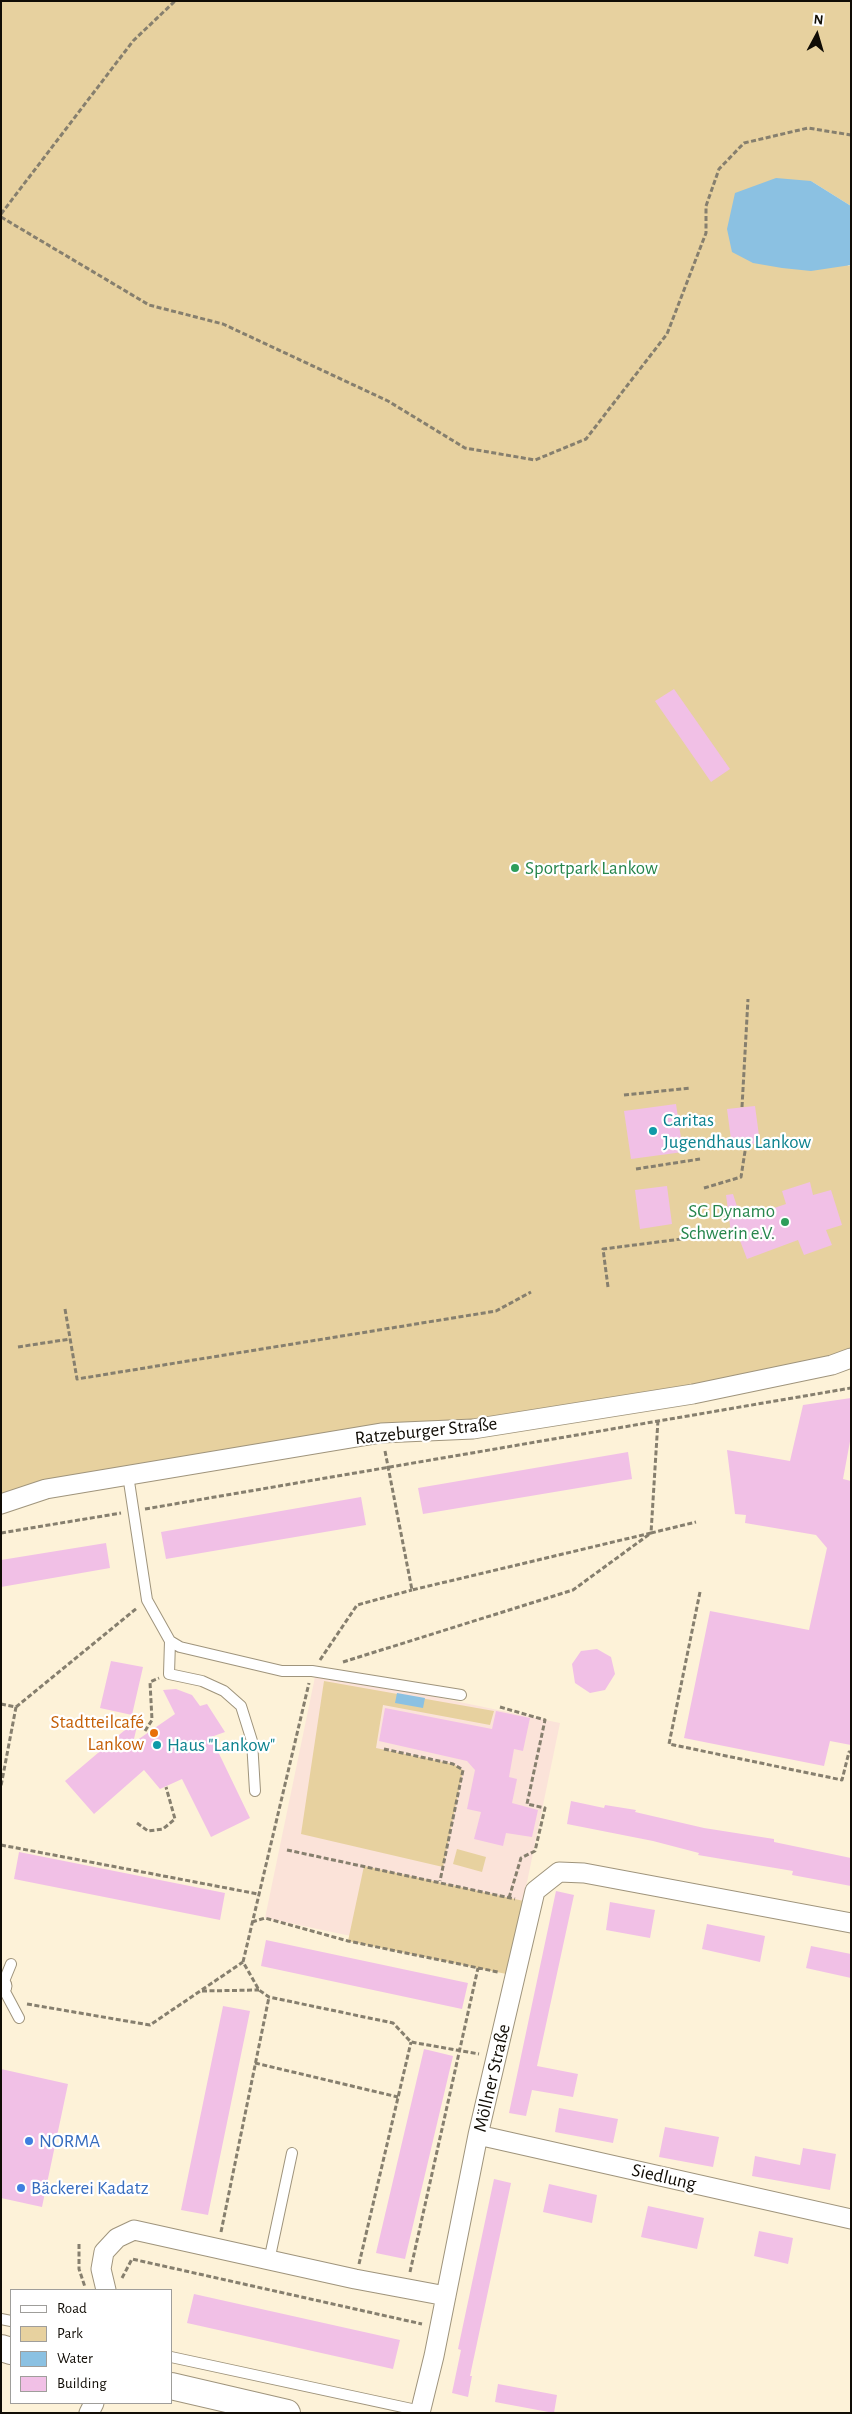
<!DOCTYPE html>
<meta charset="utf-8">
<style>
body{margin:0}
#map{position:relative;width:852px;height:2414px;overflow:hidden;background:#fdf2d8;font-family:"Alegreya Sans",sans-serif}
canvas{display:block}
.frame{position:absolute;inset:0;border:2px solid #100c05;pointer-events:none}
.legend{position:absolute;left:10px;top:2289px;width:162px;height:115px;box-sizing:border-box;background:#fff;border:1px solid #9f9e9b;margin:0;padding:6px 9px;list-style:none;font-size:15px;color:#100c05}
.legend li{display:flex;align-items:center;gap:10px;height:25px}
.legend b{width:25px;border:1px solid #9f9e9b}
.north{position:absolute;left:792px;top:10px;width:50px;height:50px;-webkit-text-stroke:4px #fff;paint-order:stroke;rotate:6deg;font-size:14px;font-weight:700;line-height:20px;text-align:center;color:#100c05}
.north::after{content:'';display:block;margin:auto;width:18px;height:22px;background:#100c05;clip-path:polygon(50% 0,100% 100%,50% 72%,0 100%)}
</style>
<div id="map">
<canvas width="852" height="2414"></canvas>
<div class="frame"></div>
<ul class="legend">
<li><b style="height:6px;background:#fff"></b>Road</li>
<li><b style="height:14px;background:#e7d19f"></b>Park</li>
<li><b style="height:14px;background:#8bc1e2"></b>Water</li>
<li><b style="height:14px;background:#f1c0e6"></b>Building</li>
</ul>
<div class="north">N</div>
</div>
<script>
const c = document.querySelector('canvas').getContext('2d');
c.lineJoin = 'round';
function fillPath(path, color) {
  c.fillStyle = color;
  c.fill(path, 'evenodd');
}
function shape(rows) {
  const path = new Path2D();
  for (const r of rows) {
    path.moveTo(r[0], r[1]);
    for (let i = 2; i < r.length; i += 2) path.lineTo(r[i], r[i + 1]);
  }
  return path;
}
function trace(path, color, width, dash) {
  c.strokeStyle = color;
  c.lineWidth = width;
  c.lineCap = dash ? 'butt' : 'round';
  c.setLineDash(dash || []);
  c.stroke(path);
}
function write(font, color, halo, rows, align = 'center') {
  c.font = font + ' "Alegreya Sans",sans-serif';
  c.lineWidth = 4.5;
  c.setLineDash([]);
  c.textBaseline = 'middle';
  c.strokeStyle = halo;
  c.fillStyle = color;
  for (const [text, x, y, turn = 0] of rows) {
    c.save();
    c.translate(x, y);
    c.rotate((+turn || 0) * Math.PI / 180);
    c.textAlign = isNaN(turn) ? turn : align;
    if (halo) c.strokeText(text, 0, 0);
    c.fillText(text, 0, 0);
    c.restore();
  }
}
fillPath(shape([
 [316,1672,560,1723,509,1969,265,1918]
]), '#fbe3d9');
fillPath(shape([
 [1,1,851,1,851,206,811,181,848,266,851,265,851,1358,768,1379,381,1434,1,1504],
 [324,1681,494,1711,490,1725,383,1705,376,1748,453,1764,463,1770,443,1867,301,1834],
 [457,1849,486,1857,482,1872,453,1864],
 [364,1866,533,1903,516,1976,348,1941]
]), '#e7d19f');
fillPath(shape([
 [776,178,811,181,851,206,851,265,811,271,782,268,753,263,732,252,727,229,735,193],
 [397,1693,425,1698,423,1708,395,1703]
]), '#8bc1e2');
fillPath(shape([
 [674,689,730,769,711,782,655,701],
 [676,1104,683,1152,631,1159,624,1111],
 [755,1106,760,1143,732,1147,727,1109],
 [810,1182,813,1195,831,1190,842,1225,826,1230,832,1245,804,1255,798,1240,747,1259,739,1238,732,1240,726,1195,733,1194,741,1219,786,1204,782,1191],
 [667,1186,672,1224,640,1229,635,1190],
 [851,1398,851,1436,843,1479,851,1481,851,1745,830,1741,824,1766,684,1738,710,1611,809,1630,827,1548,816,1535,745,1523,746,1515,735,1514,727,1450,790,1461,803,1405],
 [628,1452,632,1479,423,1514,418,1488],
 [361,1497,366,1525,166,1559,161,1532],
 [106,1543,110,1568,1,1587,1,1560],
 [597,1649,611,1657,615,1674,605,1690,590,1693,575,1683,572,1664,581,1651],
 [111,1661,143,1667,132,1715,100,1708],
 [176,1689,192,1695,200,1706,207,1704,225,1732,211,1737,250,1818,211,1837,182,1779,160,1789,144,1770,94,1814,65,1781,139,1718,133,1743,175,1714,163,1690],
 [385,1708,492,1729,496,1711,530,1718,523,1751,514,1749,509,1777,517,1779,512,1803,538,1810,532,1837,506,1833,503,1846,474,1839,481,1812,467,1809,475,1770,467,1761,379,1741],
 [571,1801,604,1808,605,1805,636,1810,635,1812,704,1828,774,1839,774,1842,851,1858,851,1886,792,1875,793,1871,698,1855,699,1853,653,1841,567,1824],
 [19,1852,225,1893,220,1920,14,1879],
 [556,1891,574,1895,537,2066,578,2074,573,2097,532,2090,526,2116,509,2113],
 [610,1902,655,1910,650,1938,606,1930],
 [707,1924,765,1936,760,1962,702,1949],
 [266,1940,468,1983,462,2009,261,1966],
 [811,1946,851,1954,851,1978,806,1968],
 [223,2006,250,2011,208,2215,181,2210],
 [424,2049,453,2056,405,2259,376,2253],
 [1,2069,68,2084,42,2207,1,2198],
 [559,2108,618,2119,613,2143,555,2132],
 [665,2127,719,2137,713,2167,659,2157],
 [803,2148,836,2154,830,2190,752,2176,755,2156,800,2165],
 [494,2179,511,2183,470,2376,472,2376,468,2397,452,2393,461,2350,458,2349],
 [549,2184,597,2195,592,2223,543,2212],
 [648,2206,704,2218,697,2249,641,2237],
 [759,2231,793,2238,788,2264,754,2256],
 [194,2294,400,2340,393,2369,187,2323],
 [498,2384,557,2395,554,2413,495,2402]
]), '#f1c0e6');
const lane = shape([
 [128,1475,147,1600,170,1641,180,1647,282,1671,312,1671,461,1695],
 [170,1641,169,1674,202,1681,224,1691,241,1706,252,1741,255,1791],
 [11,1964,2,1986,19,2018],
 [269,2261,292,2153],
 [1,2319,11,2321],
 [171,2357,421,2411]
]);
const street = shape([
 [1,1504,46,1489,381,1433,473,1429,693,1394,832,1365,851,1358],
 [1,1986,2,1986],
 [478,2135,851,2219],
 [106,2290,101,2269,104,2252,117,2238,134,2230,355,2279,446,2296],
 [89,2413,94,2403],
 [420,2413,434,2356,478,2135,535,1891,559,1872,584,1873,851,1923]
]);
const secondary = shape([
 [1,2348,11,2351],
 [171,2386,287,2413]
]);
trace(lane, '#9f947c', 12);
trace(street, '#9f947c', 21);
trace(secondary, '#9f947c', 28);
trace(shape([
 [1,214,133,41,175,1],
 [1,217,149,305,223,324,388,401,465,448,535,460,586,439,667,334,706,233,706,206,719,169,744,143,808,128,851,135],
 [624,1095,691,1088],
 [742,1107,748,999],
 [636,1169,700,1159],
 [704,1188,741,1177,746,1145],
 [608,1287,603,1249,713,1235],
 [65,1309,77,1379,496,1311,531,1292],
 [18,1347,70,1339],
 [385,1451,412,1590,651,1533,658,1420],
 [145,1509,851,1388],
 [1,1533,121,1513],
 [700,1592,669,1744,842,1780,849,1752,851,1752],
 [320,1660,357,1605,412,1590],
 [343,1662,573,1590,651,1533,696,1522],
 [1,1704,16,1707,1,1786],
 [16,1707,137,1608],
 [500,1707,545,1720,527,1804,545,1808,535,1851,521,1858,509,1898],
 [145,1731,152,1720,150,1682,159,1678],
 [384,1749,453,1764,463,1770,440,1881],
 [137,1823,148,1831,163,1829,175,1819,166,1787],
 [1,1845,258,1894],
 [287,1850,515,1899],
 [252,1922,265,1918,348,1941,498,1972],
 [243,1962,309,1683],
 [202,1991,259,1990],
 [27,2004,150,2025,243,1962,259,1990,269,1997,393,2023,411,2042,479,2054],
 [255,2063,398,2097],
 [221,2232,269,1997],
 [79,2244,79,2269,85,2287],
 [359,2264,411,2042],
 [410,2272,478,1968],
 [122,2278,132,2259,422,2324]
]), '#867f6e', 3, [5, 2.5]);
trace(lane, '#fff', 10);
trace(street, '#fff', 19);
trace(secondary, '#fff', 26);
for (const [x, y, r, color] of [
 [515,868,5,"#2e9e5b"],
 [653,1131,5,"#0f9aa8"],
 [785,1222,5,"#2e9e5b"],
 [154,1733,5,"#e8710a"],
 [157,1745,5,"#0f9aa8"],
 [29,2141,5,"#3f7fe0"],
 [21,2188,5,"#3f7fe0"]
]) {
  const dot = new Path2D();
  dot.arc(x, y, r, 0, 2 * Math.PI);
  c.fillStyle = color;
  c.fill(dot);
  trace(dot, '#fff', 2);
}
write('19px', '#27864d', '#fff', [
 ["Sportpark Lankow",525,868],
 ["SG Dynamo",775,1211,"right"],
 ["Schwerin e.V.",775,1233,"right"]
], 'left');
write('19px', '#0d838f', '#fff', [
 ["Caritas",663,1120],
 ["Jugendhaus Lankow",663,1142],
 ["Haus \"Lankow\"",167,1745]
], 'left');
write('19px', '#100c05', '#fff', [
 ["Ratzeburger Straße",426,1431,-6],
 ["Möllner Straße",492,2078,-77],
 ["Siedlung",664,2177,13]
]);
write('19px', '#c56008', '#fff', [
 ["Stadtteilcafé",144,1722],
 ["Lankow",144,1744]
], 'right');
write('19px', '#366cbe', '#fff', [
 ["NORMA",39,2141],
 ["Bäckerei Kadatz",31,2188]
], 'left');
</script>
